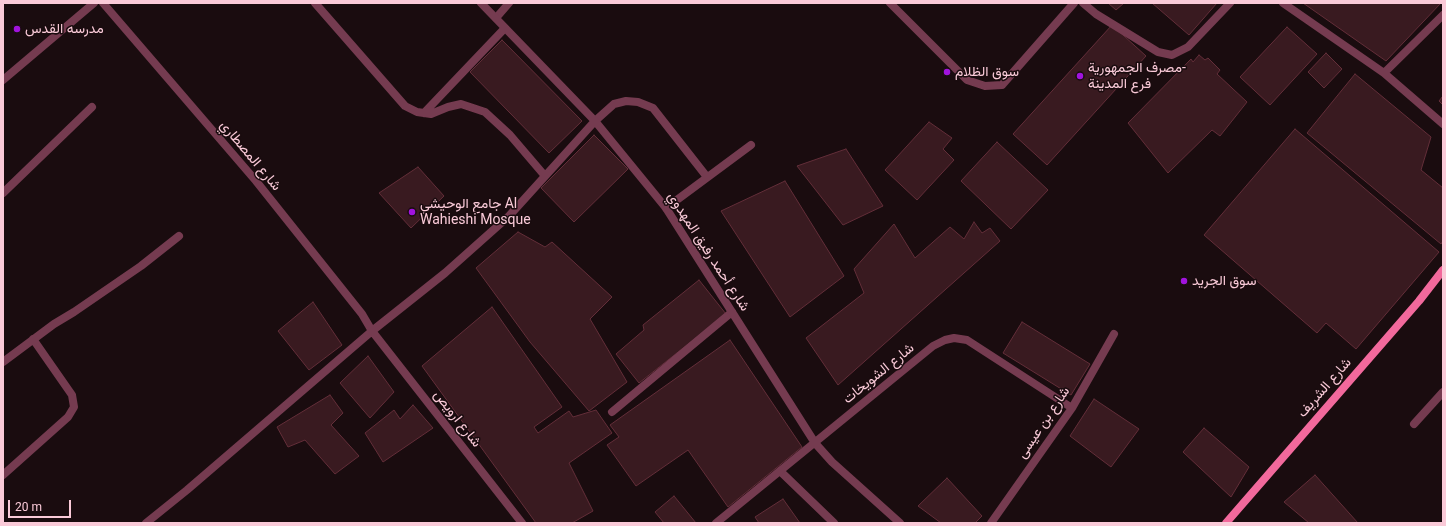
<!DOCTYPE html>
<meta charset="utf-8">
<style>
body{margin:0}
#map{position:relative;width:1446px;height:526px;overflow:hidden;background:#1a0c0f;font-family:Roboto,sans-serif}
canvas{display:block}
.frame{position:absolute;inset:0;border:4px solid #facad8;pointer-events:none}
.scale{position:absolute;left:8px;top:500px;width:63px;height:18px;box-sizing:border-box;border:2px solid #facad8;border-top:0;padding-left:5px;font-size:12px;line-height:14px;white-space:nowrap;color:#facad8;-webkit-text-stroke:3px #1a0c0f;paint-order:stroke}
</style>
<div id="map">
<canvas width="1446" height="526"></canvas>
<div class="frame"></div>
<div class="scale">20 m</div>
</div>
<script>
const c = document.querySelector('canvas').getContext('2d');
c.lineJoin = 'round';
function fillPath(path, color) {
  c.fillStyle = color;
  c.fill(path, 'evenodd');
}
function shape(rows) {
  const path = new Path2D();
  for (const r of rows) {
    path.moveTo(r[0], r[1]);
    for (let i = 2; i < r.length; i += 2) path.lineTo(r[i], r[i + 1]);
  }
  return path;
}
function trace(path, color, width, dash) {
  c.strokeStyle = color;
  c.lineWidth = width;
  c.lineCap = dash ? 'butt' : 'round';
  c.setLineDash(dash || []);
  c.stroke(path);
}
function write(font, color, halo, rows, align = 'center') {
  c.font = font + ' Roboto,Vazirmatn,sans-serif';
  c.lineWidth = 3;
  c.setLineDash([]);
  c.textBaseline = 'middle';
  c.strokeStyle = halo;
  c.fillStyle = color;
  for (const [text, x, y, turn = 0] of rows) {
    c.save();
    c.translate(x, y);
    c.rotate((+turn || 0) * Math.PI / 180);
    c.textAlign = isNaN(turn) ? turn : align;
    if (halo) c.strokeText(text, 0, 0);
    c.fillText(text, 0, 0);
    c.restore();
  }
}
const building = shape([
 [1108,3,1124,3,1116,10,1108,3],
 [1152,3,1217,3,1189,35,1152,3],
 [1303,3,1441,3,1386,61,1303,3],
 [1112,25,1146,56,1047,165,1013,134,1112,25],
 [1287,27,1317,54,1270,105,1240,77,1287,27],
 [502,40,582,121,549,153,470,72,502,40],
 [1326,53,1342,69,1324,88,1308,72,1326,53],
 [1199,55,1205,60,1208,58,1220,70,1217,74,1247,102,1220,136,1212,130,1168,173,1128,123,1191,59,1193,62,1199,55],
 [1355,74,1431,137,1421,170,1443,188,1443,241,1441,244,1307,133,1355,74],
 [1443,96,1443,105,1439,101,1443,96],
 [929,122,952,138,943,149,954,160,917,200,885,170,929,122],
 [1295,129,1439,252,1356,349,1326,323,1317,333,1204,235,1295,129],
 [594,135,628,169,574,222,541,188,594,135],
 [997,142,1048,190,1011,229,961,181,997,142],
 [846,149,883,206,843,225,797,166,846,149],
 [418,167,444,196,411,228,379,193,418,167],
 [785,181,844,276,790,317,721,211,785,181],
 [974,222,982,233,990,228,1000,241,838,385,806,338,864,293,854,269,894,224,915,258,950,227,964,239,974,222],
 [518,232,545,247,552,242,612,297,590,319,627,382,589,411,530,342,476,268,518,232],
 [699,280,726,314,639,383,616,354,644,330,643,325,699,280],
 [313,302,342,345,309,370,278,331,313,302],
 [492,307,562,407,534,427,538,433,569,411,573,417,596,410,612,433,569,463,593,511,572,523,536,523,422,366,492,307],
 [1022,322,1090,364,1071,395,1003,353,1022,322],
 [730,340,802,447,728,507,688,450,636,486,607,445,619,437,610,425,730,340],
 [368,356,394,392,370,418,340,383,368,356],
 [330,395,343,413,331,425,359,456,335,474,305,440,288,447,277,427,330,395],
 [1094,399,1139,429,1111,467,1070,436,1094,399],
 [413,405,433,428,383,462,365,433,394,410,400,419,413,405],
 [1204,428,1249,467,1231,497,1183,452,1204,428],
 [1315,475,1358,523,1309,523,1284,502,1315,475],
 [947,478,982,516,975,523,941,523,918,506,947,478],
 [674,496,696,523,664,523,655,512,674,496],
 [783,499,800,523,759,523,755,517,783,499]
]);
fillPath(building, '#391a20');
trace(building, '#632e39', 1);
trace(shape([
 [890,3,967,80,985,86,1002,85,1074,3],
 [1083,3,1096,14,1158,52,1172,55,1188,47,1230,3],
 [496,18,509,3],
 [595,121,614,104,626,101,638,102,653,108,707,177],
 [666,208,751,145],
 [612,412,732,312],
 [780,471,834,523]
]), '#753b50', 8);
trace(shape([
 [103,3,256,181,362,314,372,331,522,523],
 [315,3,405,106,417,112,431,114,448,107,461,104,485,112,510,135,545,176],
 [481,3,595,121,666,208,815,443,832,462,900,523],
 [1283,3,1384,73,1443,124],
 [1384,73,1443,15],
 [3,80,94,3],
 [424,113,505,28],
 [3,193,92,107],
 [3,362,54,324,74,312,141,266,179,236],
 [1414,424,1443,392],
 [3,475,68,417,74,407,72,395,33,339],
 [146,523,187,490,372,331,445,273,509,216,595,121],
 [716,523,933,346,945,340,954,338,967,340,1072,408],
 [991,523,1072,408,1114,334]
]), '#753b50', 8);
trace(shape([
 [1226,523,1419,301,1443,270]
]), '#f2699c', 8);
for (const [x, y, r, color] of [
 [17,29,4,"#a113dd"],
 [947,72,4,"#a113dd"],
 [1080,76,4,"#a113dd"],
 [412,212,4,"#a113dd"],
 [1184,281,4,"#a113dd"]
]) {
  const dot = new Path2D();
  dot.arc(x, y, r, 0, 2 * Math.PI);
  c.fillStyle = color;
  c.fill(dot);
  trace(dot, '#1a0c0f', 1.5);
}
write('14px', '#facad8', '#1a0c0f', [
 ["مدرسه القدس",25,29],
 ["مصرف الجمهورية-",1088,68],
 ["فرع المدينة",1088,84],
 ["سوق الظلام",955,72],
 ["جامع الوحيشي Al",420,204],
 ["Wahieshi Mosque",420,220],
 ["سوق الجريد",1192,281]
], 'left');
write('14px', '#facad8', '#1a0c0f', [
 ["شارع المصطاري",250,156,50],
 ["شارع أحمد رفيق المهدوي",708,252,57],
 ["شارع الشويخات",879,374,-39],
 ["شارع الشريف",1325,388,-49],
 ["شارع ارويص",457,419,52],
 ["شارع بن عيسى",1044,423,-56]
]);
</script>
